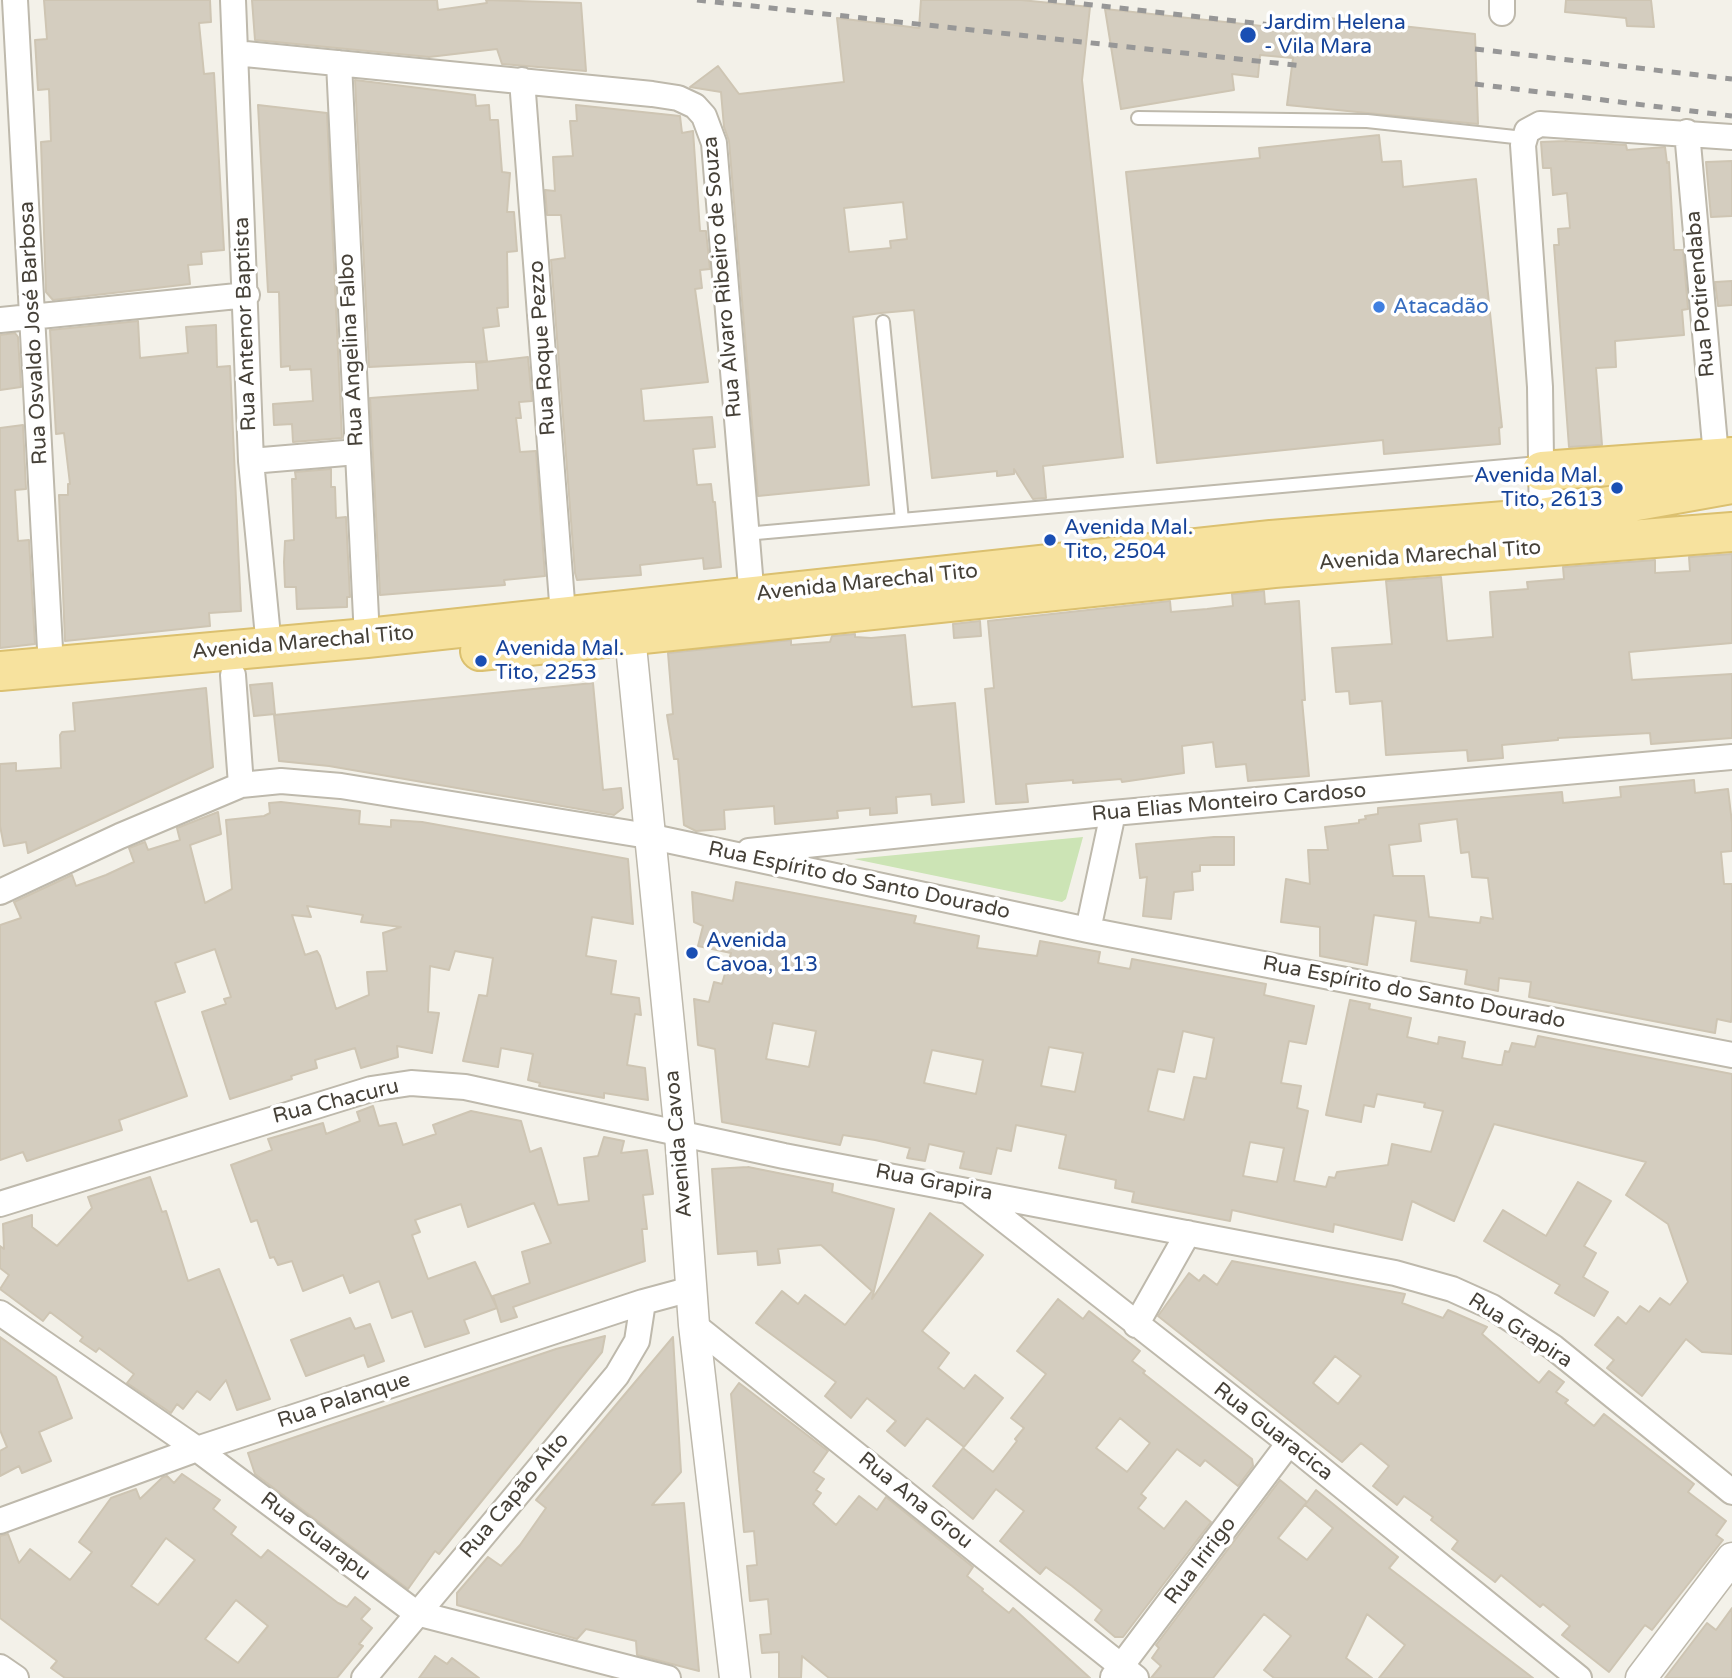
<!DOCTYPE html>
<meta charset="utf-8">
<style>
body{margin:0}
canvas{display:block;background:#f3f1e9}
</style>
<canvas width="1732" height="1678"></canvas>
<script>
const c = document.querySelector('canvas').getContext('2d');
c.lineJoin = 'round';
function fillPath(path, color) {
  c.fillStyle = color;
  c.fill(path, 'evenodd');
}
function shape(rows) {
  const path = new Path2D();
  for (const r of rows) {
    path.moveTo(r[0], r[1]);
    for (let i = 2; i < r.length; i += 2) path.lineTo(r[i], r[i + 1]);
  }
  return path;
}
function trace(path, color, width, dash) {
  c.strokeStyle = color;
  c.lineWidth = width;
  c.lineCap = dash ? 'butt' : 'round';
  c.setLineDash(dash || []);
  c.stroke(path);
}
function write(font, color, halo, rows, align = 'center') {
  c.font = font + ' "Varela Round",sans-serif';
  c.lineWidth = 7;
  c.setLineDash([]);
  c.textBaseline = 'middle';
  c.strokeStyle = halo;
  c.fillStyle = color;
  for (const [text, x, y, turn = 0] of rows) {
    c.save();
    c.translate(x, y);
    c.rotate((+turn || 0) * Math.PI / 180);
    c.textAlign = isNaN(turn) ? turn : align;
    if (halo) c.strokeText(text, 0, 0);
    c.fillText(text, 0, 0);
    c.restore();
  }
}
fillPath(shape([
 [1083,837,1066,899,1062,902,854,859]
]), '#cce4b5');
const building = shape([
 [44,0,210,0,211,22,199,23,204,74,214,73,224,250,201,252,202,264,188,265,190,284,53,300,46,292,41,142,51,141,49,89,38,90,35,40,47,39,44,0],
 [252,0,437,0,438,10,487,3,486,0,581,3,586,71,502,64,497,49,429,57,255,40,252,0],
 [921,0,1021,0,1090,7,1082,80,1123,457,1043,466,1046,498,1033,499,1014,469,1014,474,997,476,997,471,932,478,914,310,881,313,853,317,869,485,758,496,729,141,724,127,721,92,690,87,718,66,739,94,844,82,837,18,919,28,921,0],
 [903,202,907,239,890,241,891,248,849,252,844,208,903,202],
 [1566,0,1651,0,1654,27,1627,26,1626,18,1565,12,1566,0],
 [1105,9,1308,31,1310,16,1475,34,1478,124,1287,105,1293,58,1260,55,1258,77,1232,74,1234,90,1121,109,1105,9],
 [355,80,475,95,476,106,489,105,490,120,498,120,502,172,510,173,507,212,514,212,517,251,507,252,508,307,497,308,499,326,483,328,487,361,369,367,355,80],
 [258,105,327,113,342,438,293,442,292,424,274,425,273,404,313,401,311,369,290,370,290,366,281,367,279,292,268,292,258,105],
 [576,105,680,116,682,133,693,131,700,231,706,231,710,269,700,270,702,288,695,289,708,382,641,389,644,421,712,417,715,447,693,449,697,485,711,484,713,502,715,502,721,567,704,569,703,558,640,565,641,575,577,580,575,573,551,260,565,258,561,215,547,215,545,190,555,191,553,157,573,156,570,121,577,121,576,105],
 [1379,135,1382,162,1401,161,1403,187,1476,179,1502,427,1499,428,1500,444,1384,454,1383,440,1157,463,1126,172,1260,158,1259,148,1379,135],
 [1565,141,1626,145,1627,150,1665,147,1667,163,1669,162,1674,250,1683,250,1688,309,1682,310,1684,335,1615,341,1616,367,1596,368,1602,445,1569,447,1554,245,1559,245,1558,229,1570,228,1567,193,1553,195,1551,168,1543,168,1541,142,1565,141],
 [1732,161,1732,216,1711,217,1706,162,1732,161],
 [1732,281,1732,305,1718,306,1715,282,1732,281],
 [138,321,140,358,188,353,186,327,216,325,217,367,230,366,241,611,209,613,210,626,65,641,59,495,68,495,68,484,70,484,64,433,56,434,50,330,138,321],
 [15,333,18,337,21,387,0,390,0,335,15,333],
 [528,357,532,401,519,402,521,418,516,418,520,452,536,451,545,576,504,580,505,585,380,595,370,398,478,390,476,363,528,357],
 [23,425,26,489,15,490,18,541,29,540,35,644,0,648,0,428,23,425],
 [331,469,331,487,335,487,336,518,346,517,350,597,347,597,347,607,297,609,296,587,285,587,284,562,285,541,294,540,292,479,296,479,295,472,331,469],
 [1732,554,1732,643,1629,652,1632,680,1732,674,1732,738,1651,744,1650,733,1558,738,1558,740,1502,745,1503,758,1468,761,1467,750,1386,755,1382,701,1350,704,1349,691,1336,692,1332,648,1392,644,1386,581,1441,577,1447,641,1493,637,1490,592,1528,589,1527,582,1564,579,1563,567,1655,560,1655,573,1690,571,1689,557,1732,554],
 [1264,591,1265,604,1299,601,1305,700,1302,700,1309,776,1248,781,1246,764,1216,767,1213,742,1182,746,1184,773,1122,782,1121,779,1073,783,1073,780,1026,784,1028,802,996,804,986,700,985,689,994,688,988,621,1170,601,1171,612,1207,609,1233,606,1232,594,1264,591],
 [980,621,981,636,954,638,953,624,980,621],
 [855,634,855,637,871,638,905,635,912,707,955,703,964,802,932,805,931,794,896,797,897,813,870,815,870,808,837,811,838,818,775,824,774,806,724,810,725,829,696,831,684,825,678,759,674,759,667,715,673,714,668,653,791,640,791,645,830,642,832,636,855,634],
 [272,683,275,714,254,716,250,685,272,683],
 [593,683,603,790,621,788,623,808,614,815,329,766,279,761,274,715,593,683],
 [206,688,213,767,28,853,26,842,4,846,0,826,0,764,16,763,16,771,61,768,60,735,62,732,75,731,73,703,206,688],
 [1694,780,1695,793,1728,789,1732,823,1732,851,1721,852,1724,884,1732,884,1732,1012,1731,1022,1717,1019,1715,1033,1529,997,1531,982,1499,978,1498,991,1465,984,1467,970,1411,961,1416,921,1374,915,1367,965,1320,956,1320,927,1281,922,1286,879,1310,884,1308,850,1328,850,1325,827,1359,823,1359,820,1366,819,1365,816,1378,814,1378,808,1562,792,1563,803,1621,797,1620,787,1694,780],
 [1457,819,1461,853,1469,852,1472,877,1488,878,1493,919,1481,917,1480,923,1429,917,1424,876,1393,876,1389,845,1421,841,1419,824,1457,819],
 [281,802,360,811,359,824,391,827,391,820,422,822,628,859,633,924,592,917,586,956,616,961,611,994,639,998,641,1015,635,1014,627,1065,645,1068,648,1100,604,1093,604,1098,539,1086,540,1083,528,1080,533,1054,501,1048,498,1067,463,1061,479,995,487,996,493,958,455,951,449,970,430,966,428,1012,439,1013,432,1053,397,1046,398,1057,361,1068,355,1048,315,1060,317,1068,291,1076,292,1079,230,1099,202,1012,226,1004,224,999,231,997,215,949,175,963,185,992,155,1002,187,1096,119,1120,122,1130,27,1161,23,1152,0,1160,0,925,21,918,14,902,72,875,76,886,106,875,134,862,129,848,145,842,148,850,180,840,177,828,218,812,221,834,190,845,205,903,232,889,226,820,264,816,270,813,269,803,281,802],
 [307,906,363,915,361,922,401,927,383,933,387,971,367,972,369,995,336,1009,320,956,317,951,305,955,292,915,311,917,307,906],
 [1214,837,1234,837,1234,865,1200,865,1200,871,1192,872,1193,890,1174,892,1171,919,1143,916,1147,877,1140,878,1136,844,1214,837],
 [736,882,916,916,914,923,979,936,977,948,1037,956,1040,941,1100,952,1098,963,1130,969,1132,959,1266,984,1264,995,1314,1006,1306,1044,1289,1041,1281,1083,1301,1086,1297,1108,1308,1111,1294,1181,1326,1187,1329,1177,1335,1178,1337,1172,1388,1165,1392,1144,1431,1152,1443,1111,1424,1107,1425,1103,1377,1094,1374,1107,1364,1105,1361,1122,1326,1115,1350,1000,1370,1004,1369,1009,1411,1018,1407,1037,1438,1044,1439,1037,1465,1042,1462,1058,1498,1065,1502,1065,1505,1051,1509,1052,1512,1043,1535,1047,1538,1036,1732,1074,1732,1354,1702,1352,1686,1339,1642,1396,1607,1368,1614,1360,1595,1345,1618,1317,1626,1324,1640,1306,1649,1312,1660,1298,1670,1305,1688,1282,1668,1224,1626,1195,1646,1162,1494,1124,1454,1221,1412,1201,1402,1240,1334,1224,1333,1232,1232,1210,1230,1221,1132,1202,1134,1192,1115,1188,1116,1180,1059,1168,1066,1135,1016,1125,1011,1151,997,1148,991,1174,960,1168,964,1152,929,1144,925,1161,907,1158,910,1148,875,1140,843,1135,840,1145,722,1122,715,1049,698,1045,694,999,709,1002,714,982,722,984,731,953,698,946,703,926,694,922,692,892,733,901,736,882],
 [773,1023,816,1031,809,1067,766,1059,773,1023],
 [1183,1031,1214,1038,1206,1079,1194,1077,1184,1120,1148,1111,1158,1069,1174,1072,1183,1031],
 [1049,1047,1083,1053,1075,1092,1041,1086,1049,1047],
 [932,1050,983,1060,976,1094,924,1083,932,1050],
 [1250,1142,1284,1148,1277,1182,1243,1176,1250,1142],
 [373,1106,379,1126,396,1123,403,1145,436,1134,433,1125,471,1111,521,1121,530,1152,541,1148,558,1205,589,1201,584,1158,598,1156,604,1137,624,1141,621,1153,647,1150,653,1194,643,1195,647,1229,642,1229,645,1261,513,1307,517,1317,501,1322,497,1308,464,1320,469,1333,425,1347,412,1311,392,1318,379,1281,350,1293,343,1275,303,1291,292,1261,278,1265,274,1257,270,1258,257,1220,251,1222,231,1165,272,1150,268,1139,323,1123,326,1134,360,1121,357,1112,373,1106],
 [534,1203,551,1243,522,1252,530,1283,493,1296,497,1308,475,1262,428,1279,412,1235,420,1232,415,1220,461,1204,468,1227,534,1203],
 [748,1167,833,1184,832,1192,894,1209,872,1299,930,1213,983,1255,922,1331,949,1353,938,1368,964,1389,975,1375,1003,1398,964,1447,927,1418,905,1446,887,1431,896,1421,867,1398,851,1418,825,1396,836,1382,756,1323,782,1291,798,1304,805,1295,845,1325,872,1291,821,1245,778,1249,780,1263,758,1265,757,1251,718,1254,712,1169,748,1167],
 [150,1177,162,1212,166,1211,188,1281,219,1269,270,1399,237,1410,226,1380,210,1400,197,1391,183,1409,177,1404,171,1413,127,1383,134,1374,99,1348,96,1352,80,1341,83,1337,50,1312,43,1321,0,1289,9,1275,0,1268,0,1246,4,1249,3,1224,32,1215,32,1227,57,1246,92,1208,88,1197,150,1177],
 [1578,1182,1611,1201,1584,1246,1596,1253,1583,1277,1608,1292,1594,1316,1555,1293,1560,1285,1484,1241,1503,1210,1546,1236,1578,1182],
 [1232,1261,1405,1294,1402,1303,1443,1318,1448,1310,1487,1327,1482,1334,1539,1383,1549,1371,1564,1382,1556,1392,1568,1400,1565,1403,1594,1426,1604,1414,1694,1484,1688,1492,1726,1521,1716,1535,1723,1540,1652,1630,1645,1625,1609,1672,1562,1635,1570,1626,1543,1604,1540,1607,1501,1575,1495,1582,1452,1549,1458,1541,1431,1520,1433,1517,1404,1496,1397,1505,1373,1486,1389,1466,1361,1443,1342,1462,1158,1316,1189,1273,1199,1281,1204,1275,1217,1285,1232,1261],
 [1335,1356,1361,1376,1338,1404,1313,1383,1335,1356],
 [1058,1299,1083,1319,1089,1311,1140,1351,1132,1361,1145,1371,1143,1373,1252,1459,1253,1466,1238,1486,1205,1460,1200,1466,1177,1449,1141,1494,1146,1498,1138,1508,1164,1529,1186,1501,1211,1522,1123,1637,1115,1637,1095,1620,1102,1610,1072,1586,1046,1567,1040,1574,1000,1541,1024,1511,996,1489,973,1519,933,1486,963,1448,993,1472,1017,1441,1015,1439,1024,1428,1011,1418,1046,1374,1017,1351,1058,1299],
 [1120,1418,1150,1443,1127,1472,1096,1448,1120,1418],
 [350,1318,355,1329,370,1324,384,1361,368,1367,364,1355,306,1376,291,1340,350,1318],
 [605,1336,602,1352,439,1554,435,1551,408,1589,255,1474,248,1453,556,1349,605,1336],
 [0,1337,56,1377,72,1418,39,1432,51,1461,22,1473,19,1466,0,1476,0,1451,7,1447,0,1430,0,1337],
 [673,1337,681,1472,652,1505,684,1503,699,1671,637,1655,636,1641,586,1629,577,1639,457,1605,457,1593,488,1557,501,1566,520,1545,546,1508,536,1500,673,1337],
 [739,1383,828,1451,813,1472,824,1479,816,1490,821,1493,813,1504,836,1525,859,1496,877,1510,886,1497,973,1567,967,1576,983,1589,982,1591,1009,1613,1013,1608,1090,1678,829,1678,802,1656,801,1678,779,1678,779,1652,762,1653,760,1635,771,1634,768,1599,750,1601,747,1566,757,1565,754,1531,744,1532,731,1394,739,1383],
 [182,1474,220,1500,213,1509,236,1527,231,1534,261,1558,268,1550,338,1603,347,1607,355,1597,370,1609,361,1619,372,1628,359,1644,363,1646,337,1678,65,1678,51,1668,57,1661,0,1618,0,1536,8,1534,19,1563,30,1549,70,1580,92,1552,79,1542,111,1498,136,1489,140,1499,163,1477,167,1476,174,1483,182,1474],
 [166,1538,195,1560,158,1605,131,1586,166,1538],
 [236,1600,268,1626,238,1663,205,1639,236,1600],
 [1280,1480,1307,1502,1278,1538,1307,1560,1333,1528,1305,1505,1316,1490,1398,1557,1389,1568,1533,1678,1379,1678,1405,1645,1367,1614,1346,1658,1372,1678,1274,1678,1264,1670,1291,1636,1264,1614,1213,1678,1151,1678,1161,1666,1152,1658,1159,1648,1156,1645,1280,1480],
 [1732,1608,1732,1678,1665,1678,1707,1623,1716,1630,1732,1608],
 [435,1656,447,1664,452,1658,479,1678,419,1678,435,1656]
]);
fillPath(building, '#d4cdbf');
trace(building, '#cec5b3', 2);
const service = shape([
 [1138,118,1367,121,1524,138],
 [883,322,902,520],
 [745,534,1539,463]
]);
const minor = shape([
 [15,0,51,667],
 [233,0,251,461,269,647],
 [1502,0,1502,13],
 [235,53,652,94,678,98,695,106,704,116,714,143,753,611],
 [339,63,367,638],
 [522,80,563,615],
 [1687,132,1716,456],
 [0,320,247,295],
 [251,461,357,452],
 [1542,530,1540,387,1523,145,1527,131,1540,124,1732,137],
 [233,675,241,785],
 [749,851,1113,813,1732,757],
 [0,892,120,836,241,785,281,781,341,786,648,836,1088,930,1732,1055],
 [1088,930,1113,813],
 [969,1192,1289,1443,1579,1678],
 [0,1204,371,1089,411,1083,465,1087,784,1156,1395,1273,1452,1289,1492,1307,1553,1347,1732,1492],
 [0,1313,197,1449,416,1613,668,1678],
 [694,1325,1136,1678],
 [1136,1325,1188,1233],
 [0,1521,197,1449,643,1302,691,1289],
 [0,1667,16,1678],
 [1113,1677,1289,1443],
 [364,1678,617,1375,637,1341,643,1302]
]);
const tertiary = shape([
 [628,616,680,1134,694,1325,735,1678],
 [1641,1678,1732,1558]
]);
const primary = shape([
 [1542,471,1732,457],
 [480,651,1274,568,1732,532],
 [0,671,367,638,1271,540,1542,518,1732,484]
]);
trace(service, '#beb9ac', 16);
trace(minor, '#beb9ac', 28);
trace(tertiary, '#beb9ac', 33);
trace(primary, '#dbc06f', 42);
trace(service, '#fff', 12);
trace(minor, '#fff', 24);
trace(tertiary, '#fff', 30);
trace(primary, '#f7e29e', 38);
trace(shape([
 [697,0,1303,66],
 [1048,0,1308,29],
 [1475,49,1732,79],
 [1475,84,1732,116]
]), '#979797', 5, [9, 9]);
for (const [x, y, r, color] of [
 [1248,35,9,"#1a4fb4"],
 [1379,307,7,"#3f7fe0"],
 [1617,488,7,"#1a4fb4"],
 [1050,540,7,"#1a4fb4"],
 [481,661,7,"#1a4fb4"],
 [692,953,7,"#1a4fb4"]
]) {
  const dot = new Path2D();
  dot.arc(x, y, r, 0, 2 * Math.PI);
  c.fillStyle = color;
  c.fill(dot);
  trace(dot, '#fff', 2.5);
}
write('21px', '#164399', '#fff', [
 ["Jardim Helena",1264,23],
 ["- Vila Mara",1264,47],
 ["Avenida Mal.",1603,476,"right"],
 ["Tito, 2613",1603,500,"right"],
 ["Avenida Mal.",1064,528],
 ["Tito, 2504",1064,552],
 ["Avenida Mal.",495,649],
 ["Tito, 2253",495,673],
 ["Avenida",706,941],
 ["Cavoa, 113",706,965]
], 'left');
write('21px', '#464138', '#fff', [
 ["Rua Alvaro Ribeiro de Souza",723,277,-95],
 ["Rua Potirendaba",1701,294,-95],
 ["Rua Antenor Baptista",246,324,-92],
 ["Rua Osvaldo José Barbosa",34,333,-93],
 ["Rua Roque Pezzo",543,348,-94],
 ["Rua Angelina Falbo",352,350,-93],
 ["Avenida Marechal Tito",1430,556,-4],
 ["Avenida Marechal Tito",867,583,-6],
 ["Avenida Marechal Tito",303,643,-5],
 ["Rua Elias Monteiro Cardoso",1229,803,-5],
 ["Rua Espírito do Santo Dourado",859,881,12],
 ["Rua Espírito do Santo Dourado",1414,993,11],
 ["Rua Chacuru",336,1102,-14],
 ["Avenida Cavoa",679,1144,-95],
 ["Rua Grapira",934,1183,11],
 ["Rua Grapira",1520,1331,33],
 ["Rua Palanque",344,1401,-18],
 ["Rua Guaracica",1273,1432,38],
 ["Rua Capão Alto",515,1496,-50],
 ["Rua Ana Grou",915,1501,39],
 ["Rua Guarapu",315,1537,37],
 ["Rua Iririgo",1201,1561,-53]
]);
write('21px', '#366cbe', '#fff', [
 ["Atacadão",1393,307]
], 'left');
</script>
